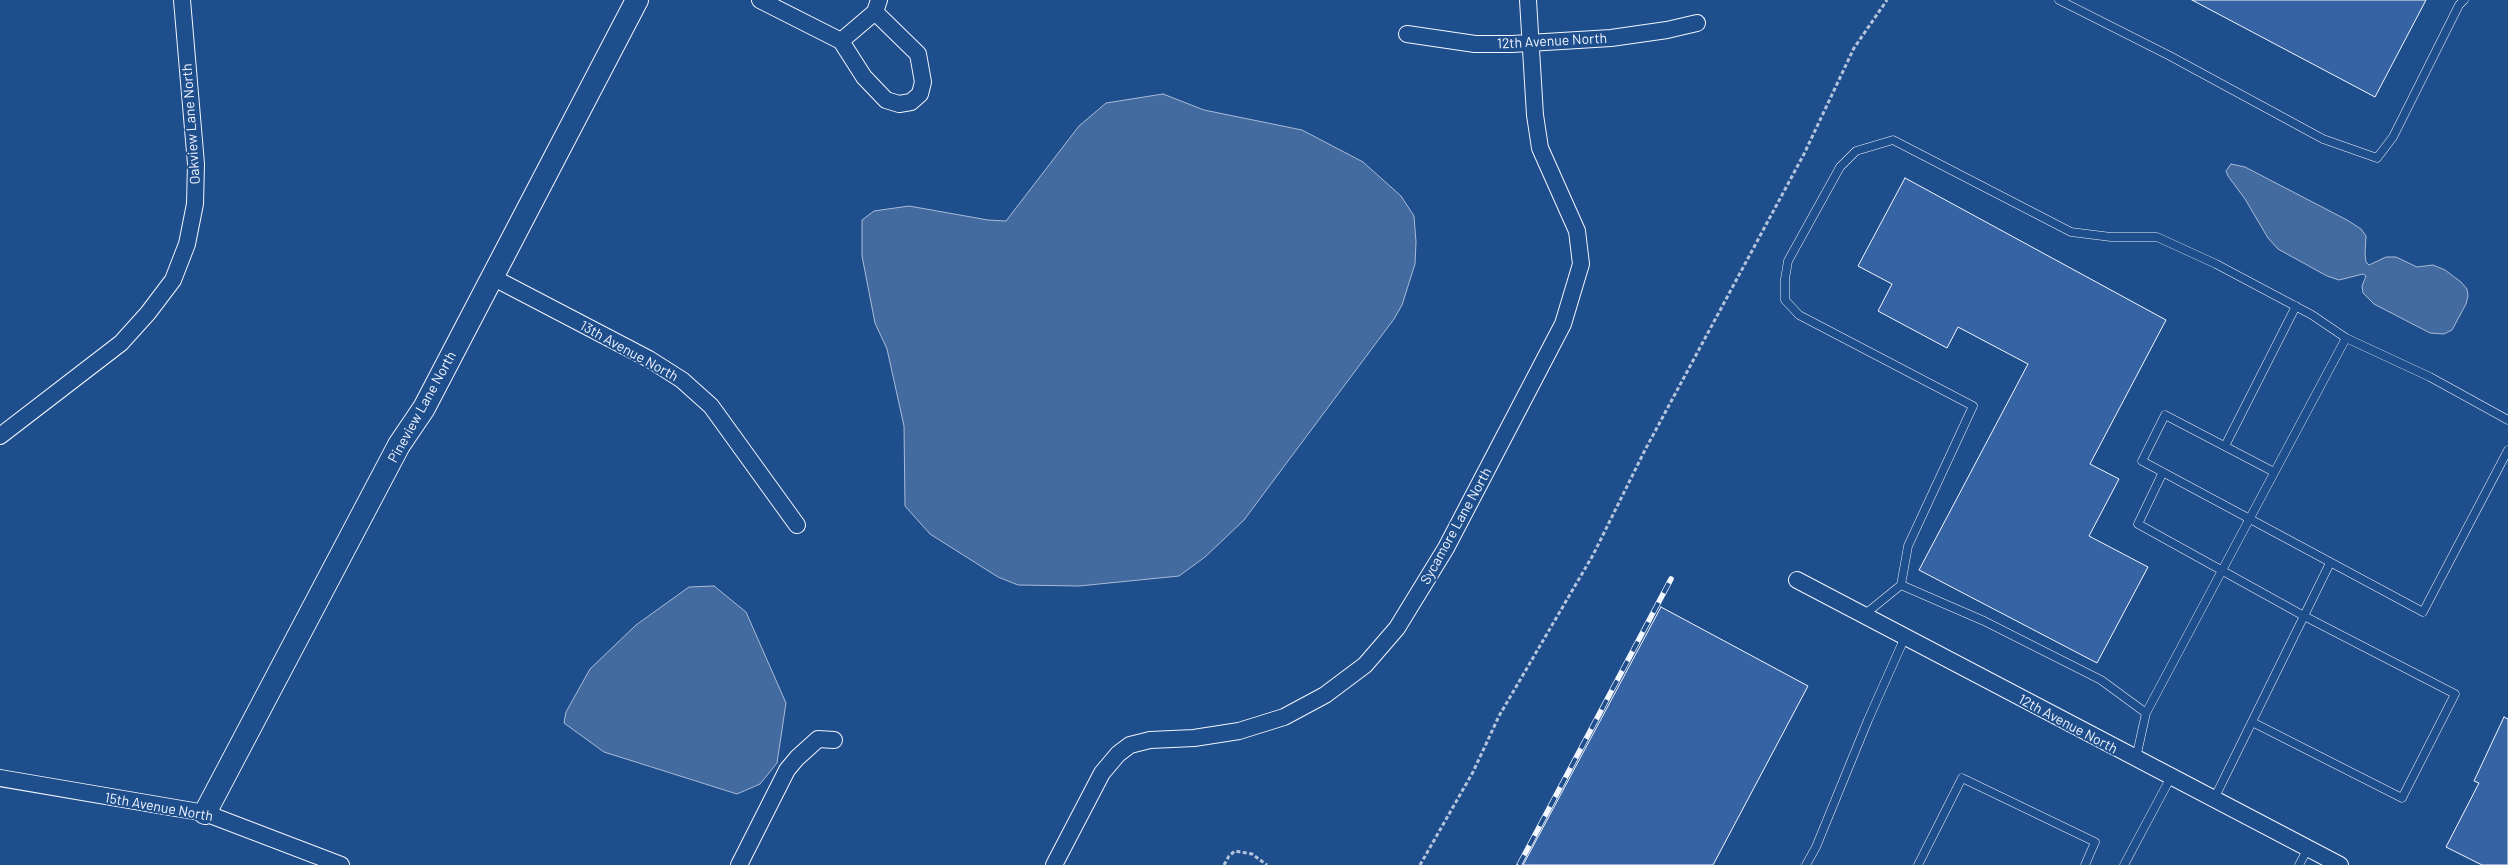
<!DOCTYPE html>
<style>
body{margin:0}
canvas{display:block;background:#1f4e8c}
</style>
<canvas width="2508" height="865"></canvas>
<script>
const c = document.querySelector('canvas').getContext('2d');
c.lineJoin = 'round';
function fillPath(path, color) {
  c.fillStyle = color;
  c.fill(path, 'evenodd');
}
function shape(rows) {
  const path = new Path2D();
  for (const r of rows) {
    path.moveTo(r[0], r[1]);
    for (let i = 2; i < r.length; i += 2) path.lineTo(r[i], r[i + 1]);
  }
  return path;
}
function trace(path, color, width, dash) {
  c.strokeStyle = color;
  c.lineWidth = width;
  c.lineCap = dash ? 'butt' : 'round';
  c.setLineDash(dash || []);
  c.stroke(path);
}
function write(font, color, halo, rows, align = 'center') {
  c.font = font + ' Barlow,sans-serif';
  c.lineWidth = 4;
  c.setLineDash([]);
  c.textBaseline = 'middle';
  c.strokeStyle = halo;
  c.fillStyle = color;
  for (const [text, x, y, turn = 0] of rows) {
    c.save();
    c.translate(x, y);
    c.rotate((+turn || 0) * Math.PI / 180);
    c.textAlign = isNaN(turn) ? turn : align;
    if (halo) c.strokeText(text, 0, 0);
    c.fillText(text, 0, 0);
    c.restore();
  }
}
const water = shape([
 [1163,94,1204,110,1302,130,1363,162,1401,196,1414,216,1416,242,1415,264,1402,305,1394,319,1244,520,1205,557,1179,576,1079,586,1018,585,998,577,930,534,905,506,904,426,887,349,875,323,862,256,862,220,874,211,909,206,988,220,1006,221,1079,126,1106,103,1163,94],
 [2231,164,2245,167,2347,220,2361,229,2366,236,2365,254,2366,262,2369,265,2386,257,2396,257,2417,267,2433,265,2445,270,2461,282,2467,289,2468,296,2466,304,2452,330,2444,334,2430,333,2374,304,2363,293,2362,286,2366,276,2363,274,2339,280,2327,276,2278,249,2268,238,2245,199,2228,176,2226,171,2231,164],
 [714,586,746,612,786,703,777,763,760,784,737,794,604,752,564,723,566,712,590,669,636,625,689,587,714,586]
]);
fillPath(water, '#446ba0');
trace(water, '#a8bbd7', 1);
const building = shape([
 [2192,0,2426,0,2375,97,2192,0],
 [1905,178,2166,320,2090,464,2119,479,2089,536,2148,567,2097,663,1919,570,2028,364,1958,327,1947,348,1878,311,1892,284,1858,266,1905,178],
 [1661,607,1808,686,1713,865,1523,865,1661,607],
 [2504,717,2508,719,2508,865,2482,865,2446,847,2479,783,2474,781,2504,717]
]);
fillPath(building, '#3563a3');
trace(building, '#f2f6ff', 1);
const lane = shape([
 [2059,0,2170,56,2323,139,2377,158,2393,137,2459,5,2464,0],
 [2225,446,2296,306],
 [2163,472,2138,524,2304,616,2455,694,2402,798,2252,722],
 [2274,472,2165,415,2142,461,2423,612,2508,450],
 [1901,585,1908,546,1973,406,1799,315,1785,300,1785,279,1788,261,1840,167,1856,151,1893,140,2071,232,2111,237,2157,237,2216,264,2312,315,2346,338],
 [1864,615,1901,585,1984,621,2101,680,2146,713],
 [2136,758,2146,713,2346,338,2430,377,2508,420],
 [2214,799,2330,563],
 [1806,865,1816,847,1868,720,1905,637],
 [1918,865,1962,778,2095,842,2085,865],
 [2124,865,2171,777],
 [2299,865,2308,848]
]);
const street = shape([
 [760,0,841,41,864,77,886,100,899,104,911,102,920,94,923,82,918,54,875,12],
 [1407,34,1475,44,1512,44,1611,38,1667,30,1697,23],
 [841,41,875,12,879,0],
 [492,277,649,359,682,380,711,406,797,525],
 [0,436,121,343,148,313,173,280,187,244,195,204,196,164,182,0],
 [1797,580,2340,865],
 [0,778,205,813,341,865],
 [739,865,787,770,797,758,818,739,834,740],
 [1054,865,1102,773,1118,754,1130,745,1150,740,1194,738,1239,731,1284,717,1325,695,1365,665,1397,628,1446,548,1563,324,1581,264,1577,231,1540,148,1535,115,1528,0]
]);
const secondary = shape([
 [205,813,399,445,424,408,637,0]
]);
trace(lane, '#f2f6ff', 9);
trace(street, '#f2f6ff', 18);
trace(secondary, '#f2f6ff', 24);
trace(shape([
 [1224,865,1229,856,1235,851,1252,854,1267,865],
 [1420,865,1473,772,1499,716,1593,555,1645,450,1804,154,1854,48,1887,0]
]), '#b3c4dc', 3, [4, 2.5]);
trace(lane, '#1f4e8c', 8);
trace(street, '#1f4e8c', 16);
trace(secondary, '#1f4e8c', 22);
const rail = shape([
 [1519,865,1671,579]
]);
trace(rail, '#f2f6ff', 5.5);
trace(rail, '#1f4e8c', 4, [11]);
write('14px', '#f2f6ff', '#1f4e8c', [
 ["12th Avenue North",1552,41,-3],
 ["Oakview Lane North",191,124,-94],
 ["13th Avenue North",629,351,29],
 ["Pineview Lane North",422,407,-61],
 ["Sycamore Lane North",1456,526,-61],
 ["12th Avenue North",2068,724,28],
 ["15th Avenue North",159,807,10]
]);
</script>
